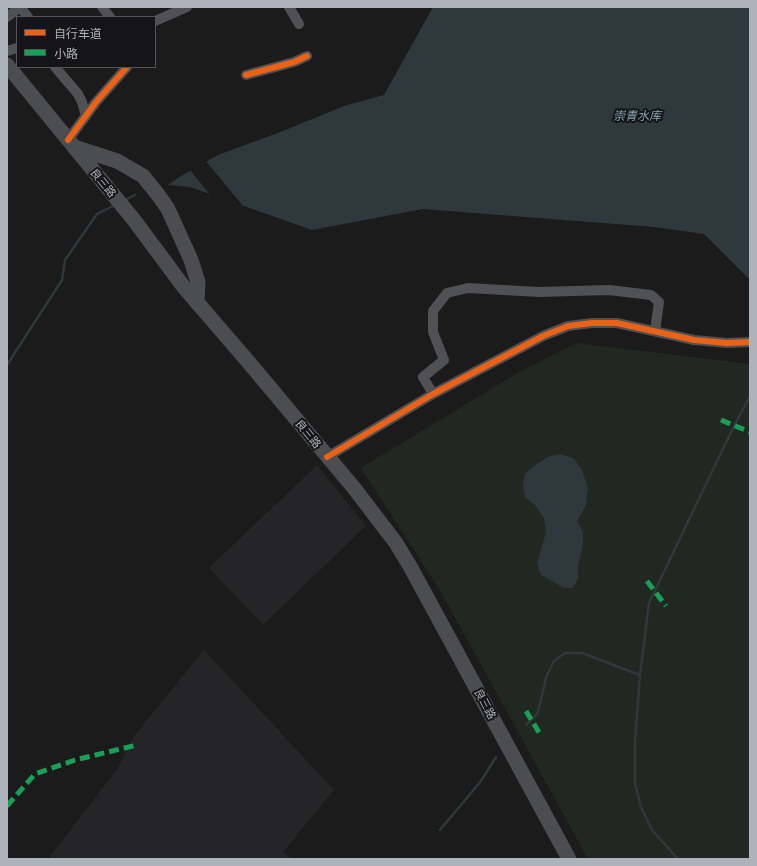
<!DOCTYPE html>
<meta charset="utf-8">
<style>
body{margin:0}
#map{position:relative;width:757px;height:866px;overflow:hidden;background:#1b1b1b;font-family:Ubuntu,"Noto Sans SC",sans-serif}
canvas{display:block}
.frame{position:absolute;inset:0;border:8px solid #adb3bb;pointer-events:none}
.legend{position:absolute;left:16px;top:16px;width:140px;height:52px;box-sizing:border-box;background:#151517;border:1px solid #525459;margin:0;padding:5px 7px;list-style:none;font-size:12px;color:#adb3bb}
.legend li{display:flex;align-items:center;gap:8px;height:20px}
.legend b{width:20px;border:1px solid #525459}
</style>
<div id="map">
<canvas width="757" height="866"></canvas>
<div class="frame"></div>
<ul class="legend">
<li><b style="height:5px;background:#ea6118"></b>自行车道</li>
<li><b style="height:5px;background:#1a9f57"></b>小路</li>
</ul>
</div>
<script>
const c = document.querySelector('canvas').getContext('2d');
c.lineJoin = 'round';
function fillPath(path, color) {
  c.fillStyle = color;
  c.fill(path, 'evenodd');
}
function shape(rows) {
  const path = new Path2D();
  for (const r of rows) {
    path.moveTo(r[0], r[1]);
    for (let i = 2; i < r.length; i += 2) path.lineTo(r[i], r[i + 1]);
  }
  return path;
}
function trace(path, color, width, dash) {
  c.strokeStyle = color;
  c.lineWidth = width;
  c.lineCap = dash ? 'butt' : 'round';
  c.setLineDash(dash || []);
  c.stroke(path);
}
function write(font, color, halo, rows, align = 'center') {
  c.font = font + ' Ubuntu,"Noto Sans SC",sans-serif';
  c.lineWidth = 4;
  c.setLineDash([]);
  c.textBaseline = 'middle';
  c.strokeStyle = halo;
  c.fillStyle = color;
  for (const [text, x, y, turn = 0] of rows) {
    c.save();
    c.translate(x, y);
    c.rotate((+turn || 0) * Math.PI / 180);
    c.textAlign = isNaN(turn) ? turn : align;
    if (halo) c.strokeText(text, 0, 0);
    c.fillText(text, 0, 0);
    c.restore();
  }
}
fillPath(shape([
 [317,465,366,526,263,625,209,568],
 [204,650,334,790,283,852,292,859,48,859,118,768,134,736]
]), '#252527');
fillPath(shape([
 [576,343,750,364,750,859,588,859,441,592,361,468,519,372]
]), '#212821');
fillPath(shape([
 [433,7,750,7,750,280,704,234,654,227,423,209,312,230,190,187,168,185,181,176,218,155,283,131,344,106,384,95],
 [560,454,573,458,581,468,588,488,586,505,577,521,583,532,583,544,578,566,578,579,573,588,564,588,541,575,537,563,546,532,544,518,535,505,525,497,523,484,525,474,535,465,548,457]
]), '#2e383d');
fillPath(shape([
 [205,160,243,206,241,208,212,197,189,169]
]), '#1b1b1b');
trace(shape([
 [125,200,135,195],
 [7,365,62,280,65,260,97,214,115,205],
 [526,725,537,714,541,700,546,677,554,661,565,653,582,653,640,675],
 [440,830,481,781,496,757],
 [678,859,652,830,641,807,635,783,635,742,640,675,649,603,731,432,750,396]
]), '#2e383d', 2.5);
trace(shape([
 [20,7,28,17],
 [102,7,110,17],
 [289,7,299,24],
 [7,17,20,7],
 [155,21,187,7],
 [7,51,17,48],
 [55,67,78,94,82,102,86,116],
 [246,75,294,62,307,56],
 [68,140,96,102,127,67],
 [433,394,423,377,444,360,433,332,433,311,447,293,468,288,539,292,609,290,651,295,659,302,655,331],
 [327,457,433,394,543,336,568,326,592,323,617,323,694,340,727,343,750,342]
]), '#4f5154', 10);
trace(shape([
 [7,65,134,220,183,286,251,365,354,488,396,543,411,568,569,859],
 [74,147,117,161,143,176,159,196,168,209,191,260,198,282,197,303]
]), '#4c4d50', 15);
trace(shape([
 [721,420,750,432],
 [647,581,666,606],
 [526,711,540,734],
 [7,806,35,774,75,760,137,745]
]), '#1a9f57', 5, [10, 5]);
trace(shape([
 [246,75,294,62,307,56],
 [68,140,96,102,127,67],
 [327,457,433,394,543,336,568,326,592,323,617,323,694,340,727,343,750,342]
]), '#ea6118', 6);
write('11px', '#adb3bb', '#151517', [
 ["良三路",103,183,51],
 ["良三路",308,434,51],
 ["良三路",485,704,62]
]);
write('italic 12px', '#86a4b4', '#151517', [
 ["崇青水库",637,116]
]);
</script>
